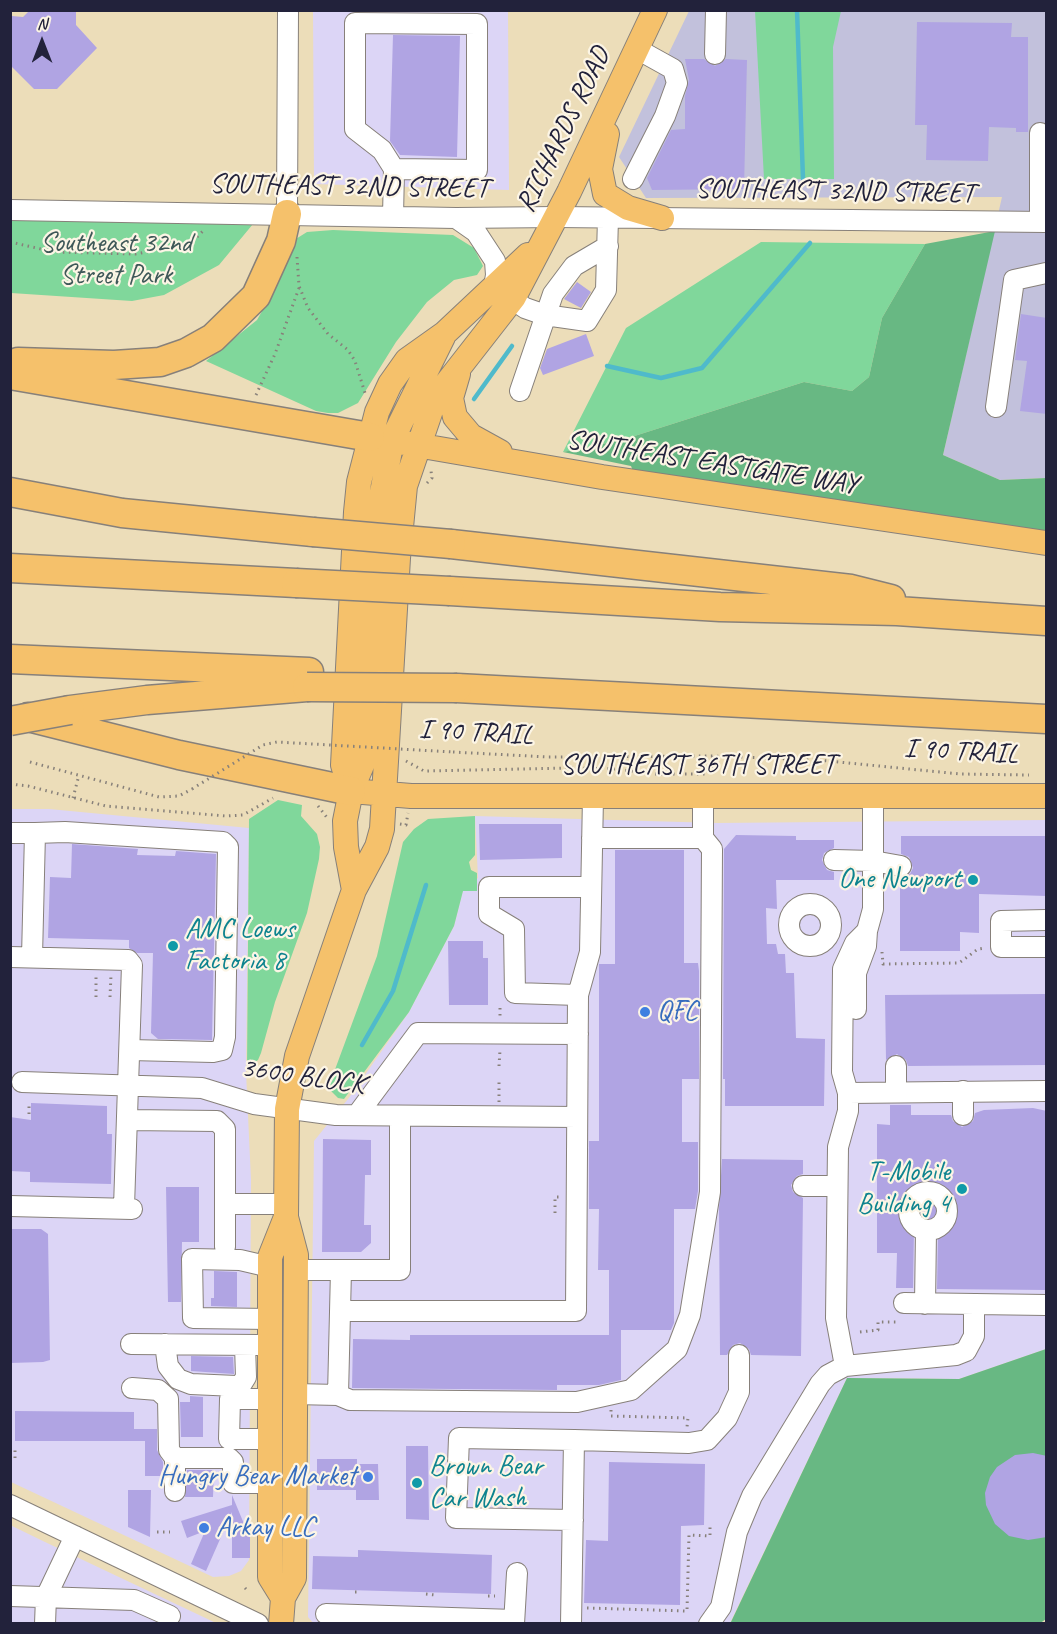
<!DOCTYPE html>
<style>
body{margin:0}
#map{position:relative;width:1057px;height:1634px;overflow:hidden;background:#ecddb9;font-family:Caveat,sans-serif}
canvas{display:block}
.frame{position:absolute;inset:0;border:12px solid #22223b;pointer-events:none}
.north{position:absolute;left:12px;top:12px;width:60px;height:60px;-webkit-text-stroke:4px #fcf5e5;paint-order:stroke;rotate:0deg;font-size:16px;font-weight:700;line-height:24px;text-align:center;color:#22223b}
.north::after{content:'';display:block;margin:auto;width:21px;height:27px;background:#22223b;clip-path:polygon(50% 0,100% 100%,50% 72%,0 100%)}
</style>
<div id="map">
<canvas width="1057" height="1634"></canvas>
<div class="frame"></div>
<div class="north">N</div>
</div>
<script>
const c = document.querySelector('canvas').getContext('2d');
c.lineJoin = 'round';
function fillPath(path, color) {
  c.fillStyle = color;
  c.fill(path, 'evenodd');
}
function shape(rows) {
  const path = new Path2D();
  for (const r of rows) {
    if (r.length === 3) {
      path.moveTo(r[0] + r[2], r[1]);
      path.arc(r[0], r[1], r[2], 0, 2 * Math.PI);
      continue;
    }
    path.moveTo(r[0], r[1]);
    for (let i = 2; i < r.length; i += 2) path.lineTo(r[i], r[i + 1]);
  }
  return path;
}
function trace(path, color, width, dash) {
  c.strokeStyle = color;
  c.lineWidth = width;
  c.lineCap = dash ? 'butt' : 'round';
  c.setLineDash(dash || []);
  c.stroke(path);
}
function write(font, color, halo, rows, align = 'center') {
  c.font = font + ' Caveat,sans-serif';
  c.lineWidth = 4.5;
  c.setLineDash([]);
  c.textBaseline = 'middle';
  c.strokeStyle = halo;
  c.fillStyle = color;
  for (const [text, x, y, turn = 0] of rows) {
    c.save();
    c.translate(x, y);
    c.rotate((+turn || 0) * Math.PI / 180);
    c.textAlign = isNaN(turn) ? turn : align;
    if (halo) c.strokeText(text, 0, 0);
    c.fillText(text, 0, 0);
    c.restore();
  }
}
fillPath(shape([
 [313,11,508,11,509,190,314,184],
 [11,809,49,809,249,828,246,1072,251,1180,249,1560,241,1571,229,1576,213,1577,11,1482],
 [475,816,717,823,1046,820,1046,1349,959,1379,847,1378,730,1623,314,1624,308,1617,314,1141,348,1099,409,1012,454,926,463,890,478,878],
 [10,1525,45,1542,216,1623,11,1623]
]), '#dcd5f6');
fillPath(shape([
 [689,11,1046,11,1046,478,1000,480,943,455,1002,197,646,198,619,157]
]), '#c2c1dc');
fillPath(shape([
 [755,11,841,11,833,47,834,179,764,179],
 [10,218,253,224,219,265,164,295,132,301,11,293],
 [333,230,453,235,474,248,483,266,477,275,454,280,427,302,396,342,358,403,338,413,328,413,316,411,206,361,257,320,277,285,291,242,307,232],
 [761,242,925,244,882,318,869,377,852,391,804,382,622,440,563,452,626,328],
 [278,800,302,805,301,816,317,834,320,847,319,859,307,913,275,1002,261,1053,258,1060,247,1068,249,819],
 [475,816,475,855,469,862,471,870,477,873,477,891,463,891,454,926,409,1012,344,1099,338,1098,330,1090,330,1083,377,956,403,842,414,829,428,819]
]), '#80d79b');
fillPath(shape([
 [995,231,943,455,1000,480,1046,478,1046,532,633,471,631,466,563,452,622,440,804,382,852,391,869,377,882,318,925,244],
 [1046,1349,1046,1619,1039,1624,730,1624,847,1378,959,1379]
]), '#68b883');
trace(shape([
 [797,10,803,179],
 [607,366,661,378,702,368,810,243],
 [474,399,512,346],
 [362,1045,393,991,426,885]
]), '#4fbacb', 4.5);
fillPath(shape([
 [30,10,76,10,76,25,97,48,57,89,34,89,10,65,12,16,23,17],
 [917,22,1012,23,1011,37,1028,37,1028,132,1016,132,1016,128,989,127,988,161,926,160,927,125,915,125],
 [393,35,460,36,457,157,400,155,390,141],
 [685,59,704,59,715,66,726,59,747,60,744,189,652,190,647,178,671,130,685,129,685,96,689,80],
 [577,282,591,292,581,308,564,299],
 [1021,314,1047,318,1047,414,1020,411,1027,361,1015,360],
 [586,334,594,356,543,375,540,368,547,349],
 [479,824,562,824,562,858,480,860],
 [736,835,796,836,796,840,834,840,834,848,824,853,822,860,827,870,834,872,834,880,776,880,777,909,766,908,767,944,776,944,778,954,785,954,786,973,794,973,796,1038,825,1039,824,1106,725,1106,725,1079,723,1079,724,849],
 [901,836,1047,836,1047,896,979,894,979,933,960,932,960,951,900,951,900,878,910,874,913,868,909,857,901,854],
 [72,844,138,849,137,855,175,856,176,851,216,854,212,1040,158,1039,151,1033,153,953,137,953,129,948,129,940,48,938,50,877,71,878],
 [615,850,684,850,684,963,698,963,699,971,699,1079,682,1079,682,1142,698,1142,698,1191,695,1209,674,1209,674,1323,671,1330,621,1330,621,1380,599,1385,557,1385,557,1390,352,1388,353,1339,410,1340,410,1335,609,1335,609,1270,598,1270,599,1209,589,1209,589,1141,599,1141,599,964,615,964],
 [448,941,483,941,483,958,488,958,488,1005,449,1005],
 [1047,994,1047,1065,908,1066,906,1060,897,1054,886,1060,885,995],
 [31,1103,107,1106,107,1134,112,1134,111,1184,30,1182,30,1172,10,1171,10,1117,31,1120],
 [890,1105,911,1105,911,1115,951,1115,953,1121,962,1127,973,1121,975,1113,984,1110,1033,1108,1047,1111,1047,1290,937,1289,938,1231,933,1221,927,1219,920,1221,914,1230,913,1288,896,1288,897,1253,877,1253,877,1124,890,1125],
 [323,1139,371,1140,371,1175,365,1175,364,1225,371,1225,371,1243,361,1252,322,1252],
 [722,1159,803,1160,803,1174,797,1176,791,1185,793,1192,803,1198,801,1356,751,1355,749,1349,740,1343,733,1345,727,1355,720,1355,719,1209],
 [166,1187,199,1187,199,1242,182,1242,181,1302,168,1302],
 [10,1229,41,1229,48,1234,50,1360,43,1362,10,1363],
 [214,1271,237,1272,237,1307,211,1306,211,1298,214,1298],
 [191,1356,233,1357,234,1374,191,1371],
 [190,1396,203,1397,203,1437,181,1437,180,1402,190,1402],
 [15,1411,134,1412,134,1429,157,1429,157,1450,163,1462,163,1476,145,1476,145,1441,15,1441],
 [406,1446,428,1446,429,1520,406,1519],
 [1033,1453,1047,1456,1047,1537,1028,1540,1009,1536,995,1524,986,1505,985,1493,990,1477,997,1467,1015,1455],
 [317,1459,357,1459,357,1464,378,1464,379,1500,356,1500,356,1490,317,1490],
 [609,1462,705,1464,704,1525,681,1526,680,1605,584,1603,586,1540,608,1541],
 [187,1470,214,1470,213,1497,185,1497],
 [128,1490,151,1490,150,1537,128,1527],
 [232,1495,247,1531,250,1531,250,1558,232,1558,232,1512,206,1571,191,1564,205,1531,187,1538,181,1521,232,1505],
 [358,1550,492,1555,491,1594,312,1589,313,1556,358,1557]
]), '#b0a4e3');
const minor = shape([
 [715,54,716,10],
 [633,179,665,116,677,83,673,69,637,49],
 [10,210,456,218,557,217,1046,222],
 [287,214,288,10],
 [393,217,394,169,477,170,477,24,355,23,355,129,382,150,394,169],
 [456,218,476,232,495,261,496,275,494,287,525,308,545,315,587,321,606,290,608,218],
 [1040,222,1040,133],
 [520,391,553,294,574,266,608,246],
 [996,407,1014,280,1046,273],
 [10,833,35,833,32,957],
 [35,833,65,832,223,842,228,847,225,1037,222,1050,213,1052,130,1050],
 [592,838,703,838,703,796],
 [834,860,873,861,901,866],
 [810,925,21],
 [1046,920,1001,921,1001,947,1046,947],
 [10,957,128,960,132,965,124,1207],
 [578,995,515,993,514,929,489,914,489,887,591,887],
 [856,1009,856,973,866,946,867,931,873,909,873,796],
 [896,1066,896,1092],
 [22,1082,202,1088,254,1104,336,1115,577,1117],
 [963,1091,963,1115],
 [848,1093,1046,1091],
 [357,1115,418,1033,578,1034],
 [128,1120,217,1121,225,1129,225,1247],
 [803,1186,837,1186],
 [928,1211,19],
 [225,1204,286,1204],
 [10,1206,132,1209],
 [270,1267,240,1260,192,1259,193,1318,270,1319],
 [296,1270,400,1270,400,1116],
 [904,1303,1046,1305],
 [925,1304,926,1231],
 [341,1311,576,1311,578,995,590,952,593,797],
 [131,1344,258,1345],
 [165,1344,168,1366,178,1379,191,1384,236,1386,241,1385,246,1377,245,1345],
 [845,1366,836,1318,838,1147,848,1111,848,1093,842,1072,843,969,855,943,867,931],
 [132,1388,158,1390,168,1399,169,1450,175,1458,175,1491],
 [295,1394,338,1395,350,1400,577,1402,631,1390,677,1349,690,1315,710,1192,712,849,703,838],
 [338,1395,341,1270],
 [269,1399,230,1399,229,1439,269,1439],
 [175,1458,229,1458,233,1462,233,1483,269,1483],
 [10,1505,258,1624],
 [573,1520,456,1518,459,1438,574,1440],
 [10,1596,134,1600,170,1616],
 [326,1614,514,1620],
 [45,1624,46,1597,75,1536],
 [514,1624,517,1573],
 [571,1624,574,1440,689,1443,707,1440,727,1418,739,1392,739,1355],
 [709,1624,721,1607,737,1532,752,1496,820,1384,828,1375,845,1366,956,1355,966,1351,974,1336,974,1304]
]);
const major = shape([
 [607,134,600,169,605,194,628,208,662,218],
 [458,374,451,398,455,417,471,436,500,452],
 [370,437,602,477,1046,543],
 [351,791,411,796,1046,796],
 [351,791,343,765,356,512,359,482,377,412,390,384,407,360,445,333,528,255],
 [354,890,346,847,345,821,351,791,362,765,381,498,392,440,443,337],
 [283,1598,270,1577,270,1257,286,1217],
 [281,1624,283,1598,294,1578,296,1255,286,1217,287,1109,297,1056,354,890,377,847,382,829,398,558,405,486,431,410,443,388,514,297,569,192,655,10]
]);
const highway = shape([
 [18,362,114,365,160,362,186,353,213,338,256,296,281,241,287,214],
 [10,375,370,437],
 [10,492,122,513,313,532],
 [451,544,851,589,891,599],
 [10,568,296,583],
 [450,591,720,607,897,611,1046,621],
 [10,659,309,672],
 [457,688,1046,719],
 [55,715,70,710,147,700,307,687],
 [28,717,179,755,351,791]
]);
trace(minor, '#87807a', 22);
trace(major, '#87807a', 26);
trace(highway, '#87807a', 31);
trace(shape([
 [10,242,54,252,135,254,190,244,204,230],
 [297,257,299,286,308,308,328,334,348,350,355,361,365,393],
 [256,395,275,354,299,288],
 [427,483,432,478,431,471],
 [453,752,548,757,713,756,818,760,960,774,1029,775],
 [406,761,424,771,569,768,616,769,652,774,707,774,713,768,713,756],
 [30,762,159,797,179,796,192,789],
 [10,784,28,786,106,806,226,816,243,815,273,798],
 [73,798,79,775],
 [318,806,328,819],
 [400,824,406,825,408,813],
 [882,952,883,964,959,963,978,949,985,948],
 [96,997,96,974],
 [110,997,111,975],
 [500,1008,500,1018],
 [499,1066,500,1050],
 [499,1102,499,1082],
 [29,1114,29,1104],
 [555,1213,555,1197,561,1197],
 [860,1332,878,1330,878,1322,896,1322],
 [611,1410,611,1416,688,1418,687,1427],
 [15,1458,15,1448],
 [157,1532,170,1532],
 [245,1588,247,1590],
 [355,1592,359,1592],
 [426,1594,435,1595],
 [488,1596,495,1596],
 [587,1608,687,1611,689,1535,710,1536,710,1526]
]), '#87807a', 3, [1.5, 4.5]);
trace(minor, '#fff', 20);
trace(major, '#f5c16b', 24);
trace(highway, '#f5c16b', 28);
const highwayBridge = shape([
 [313,532,451,544],
 [296,583,450,591],
 [307,687,457,688],
 [10,721,70,710]
]);
trace(highwayBridge, '#87807a', 31, []);
trace(shape([
 [192,789,263,745,277,742,453,752]
]), '#87807a', 3, [1.5, 4.5]);
trace(highwayBridge, '#f5c16b', 28);
for (const [x, y, r, color] of [
 [973,880,6,"#0f9aa8"],
 [173,946,6,"#0f9aa8"],
 [645,1012,6,"#3f7fe0"],
 [962,1189,6,"#0f9aa8"],
 [368,1477,6,"#3f7fe0"],
 [417,1483,6,"#0f9aa8"],
 [204,1528,6,"#3f7fe0"]
]) {
  const dot = new Path2D();
  dot.arc(x, y, r, 0, 2 * Math.PI);
  c.fillStyle = color;
  c.fill(dot);
  trace(dot, '#fcf5e5', 2);
}
write('28px', '#22223b', '#fcf5e5', [
 ["RICHARDS ROAD",564,130,-64],
 ["SOUTHEAST 32ND STREET",349,187,1],
 ["SOUTHEAST 32ND STREET",835,192,1],
 ["SOUTHEAST EASTGATE WAY",712,463,9],
 ["I 90 TRAIL",476,733,3],
 ["I 90 TRAIL",961,752,3],
 ["SOUTHEAST 36TH STREET",698,766],
 ["3600 BLOCK",303,1077,8]
]);
write('28px', '#3e5858', '#fcf5e5', [
 ["Southeast 32nd",116,244],
 ["Street Park",116,276]
]);
write('28px', '#0d838f', '#fcf5e5', [
 ["One Newport",961,880],
 ["AMC Loews",185,930,"left"],
 ["Factoria 8",185,962,"left"],
 ["T-Mobile",950,1173],
 ["Building 4",950,1205],
 ["Brown Bear",429,1467,"left"],
 ["Car Wash",429,1499,"left"]
], 'right');
write('28px', '#366cbe', '#fcf5e5', [
 ["QFC",657,1012],
 ["Hungry Bear Market",356,1477,"right"],
 ["Arkay LLC",216,1528]
], 'left');
</script>
